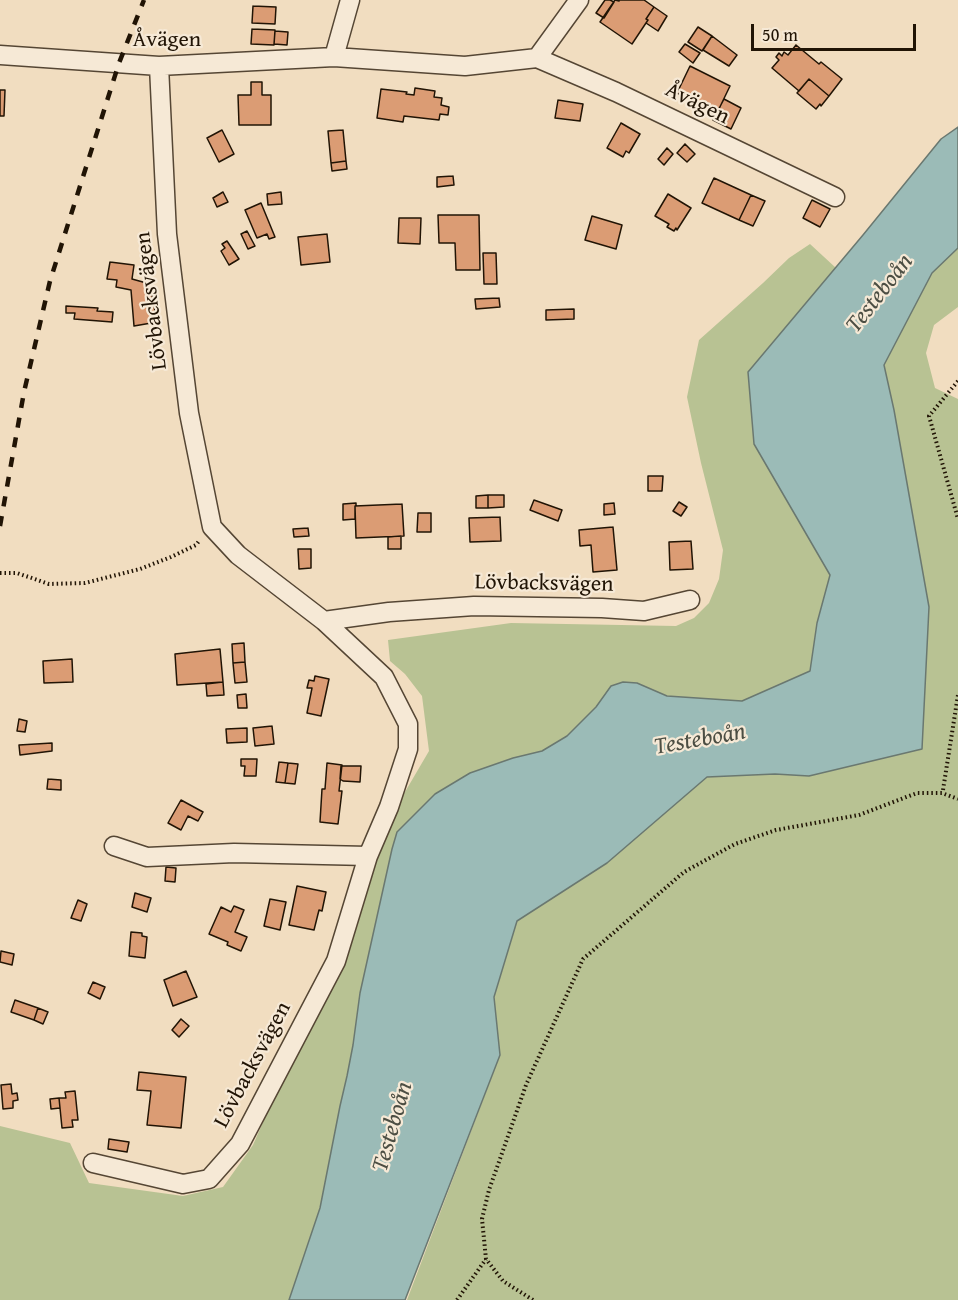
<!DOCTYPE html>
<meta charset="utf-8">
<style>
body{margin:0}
#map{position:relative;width:958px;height:1300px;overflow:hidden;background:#f1ddc0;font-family:"Gentium Book Plus",serif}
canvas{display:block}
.scale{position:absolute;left:751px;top:24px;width:165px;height:27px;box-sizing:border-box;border:3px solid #211405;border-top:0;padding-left:8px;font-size:18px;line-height:21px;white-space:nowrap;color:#211405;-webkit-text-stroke:4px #f6e9d6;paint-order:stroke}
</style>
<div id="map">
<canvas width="958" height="1300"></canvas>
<div class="scale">50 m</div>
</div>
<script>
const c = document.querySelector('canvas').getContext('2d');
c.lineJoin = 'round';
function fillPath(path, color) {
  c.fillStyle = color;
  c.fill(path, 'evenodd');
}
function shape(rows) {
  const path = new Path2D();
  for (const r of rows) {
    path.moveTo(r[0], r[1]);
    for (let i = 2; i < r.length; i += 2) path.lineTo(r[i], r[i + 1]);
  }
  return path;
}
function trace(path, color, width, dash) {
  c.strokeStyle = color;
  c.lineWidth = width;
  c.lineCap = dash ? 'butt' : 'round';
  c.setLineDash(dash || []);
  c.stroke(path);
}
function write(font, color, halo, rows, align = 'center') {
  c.font = font + ' "Gentium Book Plus",serif';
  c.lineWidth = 4.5;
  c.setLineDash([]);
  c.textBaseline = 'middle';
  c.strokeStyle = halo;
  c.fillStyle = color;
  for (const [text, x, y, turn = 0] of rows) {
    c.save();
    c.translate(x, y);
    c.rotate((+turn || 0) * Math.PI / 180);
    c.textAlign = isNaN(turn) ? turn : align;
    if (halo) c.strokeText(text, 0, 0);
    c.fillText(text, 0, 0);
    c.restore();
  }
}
fillPath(shape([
 [810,244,836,268,748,372,754,444,830,575,817,623,810,671,742,701,667,696,637,683,623,682,611,686,596,707,567,736,542,752,513,758,392,849,360,993,353,1045,347,1076,340,1106,320,1208,289,1300,0,1300,0,1126,70,1143,89,1183,183,1196,223,1187,253,1145,270,1106,345,965,374,858,395,809,429,751,422,696,405,674,390,661,388,640,511,623,676,626,694,618,709,603,719,579,723,550,701,463,687,397,699,340,763,283,789,258],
 [958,248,958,307,934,325,926,353,935,388,958,399,958,1300,407,1300,500,1055,494,997,517,921,607,863,707,777,775,774,809,776,929,607,894,410,884,365,932,273]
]), '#b8c293');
const water = shape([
 [958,127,958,248,932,273,884,365,894,410,929,607,922,749,809,776,775,774,707,777,607,863,517,921,494,997,500,1055,405,1300,289,1300,320,1208,340,1106,347,1076,353,1045,360,993,392,849,397,832,435,794,470,773,513,758,542,751,567,736,596,707,611,686,623,682,637,683,667,696,742,701,810,671,817,623,830,575,754,444,748,372,863,235,941,139,958,127]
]);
fillPath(water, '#9bbbb7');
trace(water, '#6a7870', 1.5);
const building = shape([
 [605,0,610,0,614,2,604,18,596,13,605,0],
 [615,0,619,1,619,0,644,0,654,7,646,19,648,20,632,44,600,22,615,0],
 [253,6,276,7,275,24,252,23,253,6],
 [654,7,667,16,658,31,646,23,648,20,646,19,654,7],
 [698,27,712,36,702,51,688,42,698,27],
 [252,29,275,30,274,45,251,44,252,29],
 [275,31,288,32,287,45,274,44,275,31],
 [712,36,737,55,729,66,703,50,712,36],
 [685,44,700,53,693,63,679,52,685,44],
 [796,45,819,64,821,62,842,79,829,96,809,79,799,91,772,68,779,60,776,57,779,53,782,56,784,52,788,55,796,45],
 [690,66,730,86,717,113,677,93,690,66],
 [809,79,829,96,821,106,820,104,816,109,797,93,809,79],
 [251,82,262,82,262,95,271,95,271,125,239,125,238,95,251,95,251,82],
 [415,88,435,91,434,97,442,98,441,105,449,107,448,115,440,114,439,120,404,116,403,122,377,118,381,89,407,92,406,94,414,95,415,88],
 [0,90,5,90,4,116,0,116,0,90],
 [724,99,741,108,731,129,713,120,724,99],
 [558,100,583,104,580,121,555,118,558,100],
 [621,123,640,134,629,153,626,151,623,157,607,148,621,123],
 [222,130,234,154,219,162,207,138,222,130],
 [343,130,346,161,331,163,328,131,343,130],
 [685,144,695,154,687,162,677,153,685,144],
 [667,148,673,154,664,165,658,159,667,148],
 [346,161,347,169,332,171,331,163,346,161],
 [453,176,454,185,437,187,437,177,453,176],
 [714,178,751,195,739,220,702,203,714,178],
 [223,192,228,202,217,207,213,198,223,192],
 [281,192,282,204,268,205,267,194,281,192],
 [668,194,691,208,677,230,676,228,674,231,667,227,669,224,655,216,668,194],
 [751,195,765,201,753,226,739,220,751,195],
 [812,200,830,209,820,227,803,218,812,200],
 [261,203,275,237,269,239,267,234,257,238,245,210,261,203],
 [438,215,479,215,480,270,456,270,455,243,439,243,438,215],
 [592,216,622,225,616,249,585,240,592,216],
 [399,218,421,218,420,244,398,243,399,218],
 [247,231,255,246,248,249,241,234,247,231],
 [327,234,330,262,301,265,298,237,327,234],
 [227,241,239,259,229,265,221,251,225,248,222,244,227,241],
 [483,253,496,253,497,284,484,284,483,253],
 [110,262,134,265,132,279,150,284,157,322,134,326,131,290,116,287,117,280,107,279,110,262],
 [499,298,500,307,476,309,475,299,499,298],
 [66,306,98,308,97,311,113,312,112,322,74,319,75,313,66,313,66,306],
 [574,309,574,319,546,320,546,310,574,309],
 [648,476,663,476,662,491,648,491,648,476],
 [488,495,504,495,504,507,488,508,488,495],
 [488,495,488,508,476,508,476,496,488,495],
 [534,500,562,510,558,521,530,510,534,500],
 [679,502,687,507,681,516,673,511,679,502],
 [356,503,356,506,355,506,355,519,343,520,343,504,356,503],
 [614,503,615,514,604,515,604,504,614,503],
 [402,504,404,536,356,538,355,506,402,504],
 [418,513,431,513,431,532,417,532,418,513],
 [500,517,501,541,470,542,469,518,500,517],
 [613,527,617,570,593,572,591,545,580,546,579,530,613,527],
 [308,528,309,536,294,537,293,529,308,528],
 [401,536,401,549,388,549,388,537,401,536],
 [691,541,693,569,670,570,669,542,691,541],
 [298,549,311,549,311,568,299,569,298,549],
 [244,643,245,662,233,663,232,644,244,643],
 [220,649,223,682,177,685,175,654,220,649],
 [72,659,73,682,44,683,43,661,72,659],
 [245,662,247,682,235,683,233,663,245,662],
 [315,676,329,679,321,716,307,713,312,688,307,688,309,680,314,681,315,676],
 [223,682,224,695,207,696,206,684,223,682],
 [246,694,247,708,238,708,237,695,246,694],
 [19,719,27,721,25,732,17,731,19,719],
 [272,726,274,744,255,746,253,728,272,726],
 [247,728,247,742,227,743,226,729,247,728],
 [52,743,52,751,20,755,19,745,52,743],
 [241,759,257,759,256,776,244,776,245,766,241,766,241,759],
 [279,762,288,763,285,783,276,782,279,762],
 [288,763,298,764,295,784,285,783,288,763],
 [327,763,342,765,339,791,342,791,338,824,320,822,322,789,325,789,327,763],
 [341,766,361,766,360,782,343,781,340,779,341,766],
 [48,779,61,780,61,790,47,789,48,779],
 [181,800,203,812,198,821,188,816,181,830,168,823,181,800],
 [166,867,176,868,175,882,165,881,166,867],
 [297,886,326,892,322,911,319,910,314,930,289,925,297,886],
 [135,893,151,898,147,912,132,907,135,893],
 [270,899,286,902,280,930,264,926,270,899],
 [78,900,87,904,81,921,71,918,78,900],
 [234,906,244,910,235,932,247,937,241,951,227,945,228,942,209,934,221,907,231,912,234,906],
 [131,932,142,933,142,936,147,937,145,958,129,956,131,932],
 [1,951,14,954,12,965,0,962,1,951],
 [186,971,197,997,173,1006,164,980,186,971],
 [93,982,105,987,100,999,88,993,93,982],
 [15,1000,38,1008,34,1020,11,1012,15,1000],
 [38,1008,48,1012,43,1024,34,1020,38,1008],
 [181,1019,189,1026,179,1037,172,1030,181,1019],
 [139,1072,186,1077,181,1128,147,1125,151,1091,137,1090,139,1072],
 [11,1084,12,1094,17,1093,18,1100,13,1101,13,1108,3,1109,1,1085,11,1084],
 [75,1091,78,1120,72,1120,73,1127,62,1128,59,1098,66,1098,65,1092,75,1091],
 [59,1098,60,1108,51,1109,50,1099,59,1098],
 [109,1139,129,1142,127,1152,108,1149,109,1139]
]);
fillPath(building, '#db9c74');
trace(building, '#211405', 1.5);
const street = shape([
 [0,55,159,66,334,57,465,66,537,58,616,92,835,197],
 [334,57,350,0],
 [537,58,579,0],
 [324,621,389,612,474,606,602,608,644,611,690,600],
 [114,846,147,857,234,853,368,856,389,807,408,749,408,724,384,677,324,621,238,555,212,527,189,413,167,234,159,66],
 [93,1163,183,1184,209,1179,240,1144,336,961,368,856]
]);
trace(street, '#554634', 21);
trace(shape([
 [958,381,929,416,958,519],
 [0,573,17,573,49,584,85,583,140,569,171,557,196,545,199,541],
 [943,790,958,695],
 [457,1300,486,1259],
 [533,1300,503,1281,486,1259,482,1219,489,1190,526,1085,583,959,684,872,735,844,776,830,859,815,917,793,942,793,958,799]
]), '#211405', 4, [1.5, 3]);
trace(street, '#f6e9d6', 18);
trace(shape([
 [0,526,24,392,50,281,119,63,144,0]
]), '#211405', 4.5, [10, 10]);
write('22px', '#211405', '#f6e9d6', [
 ["Åvägen",167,40],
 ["Åvägen",697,104,26],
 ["Lövbacksvägen",152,301,-97],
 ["Lövbacksvägen",544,584,1],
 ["Lövbacksvägen",253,1065,-62]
]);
write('italic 24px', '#4c4e43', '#f6e9d6', [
 ["Testeboån",880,294,-52],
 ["Testeboån",700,740,-10],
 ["Testeboån",393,1127,-74]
]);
</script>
